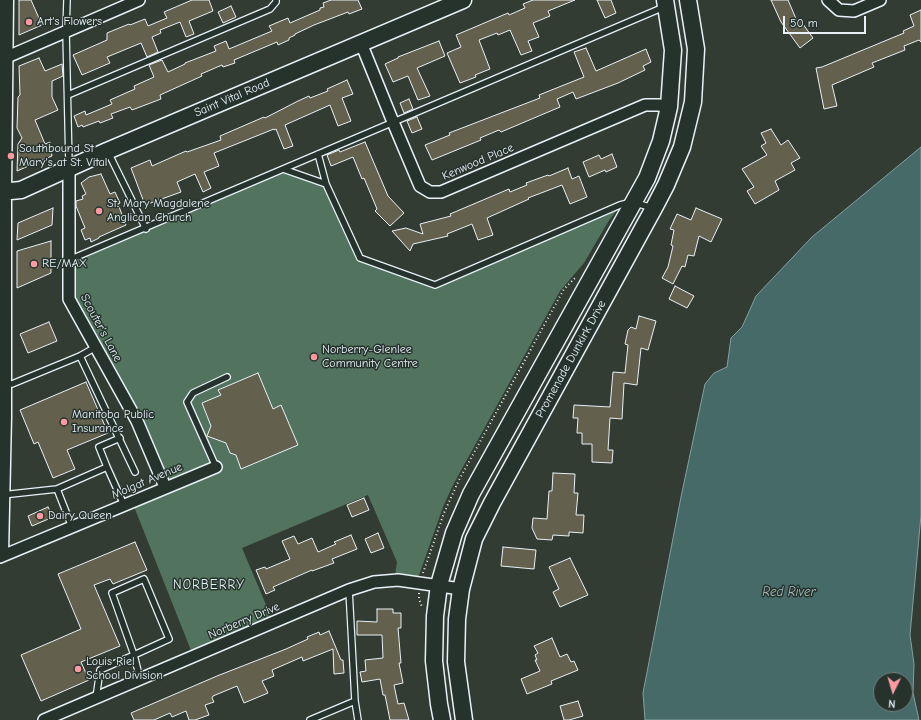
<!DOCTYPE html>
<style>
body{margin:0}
#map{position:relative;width:921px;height:720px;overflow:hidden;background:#323c33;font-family:"Comic Neue",sans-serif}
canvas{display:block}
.north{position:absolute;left:873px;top:672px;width:40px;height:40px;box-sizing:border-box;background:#26332d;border:1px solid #747f7e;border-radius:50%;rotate:185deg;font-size:11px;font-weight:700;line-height:16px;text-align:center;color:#e8f1f8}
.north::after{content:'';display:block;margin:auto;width:14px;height:18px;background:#ff9aa2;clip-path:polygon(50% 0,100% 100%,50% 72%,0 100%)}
.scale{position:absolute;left:783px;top:16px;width:83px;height:18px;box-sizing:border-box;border:2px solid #e8f1f8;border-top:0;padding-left:5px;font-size:12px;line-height:14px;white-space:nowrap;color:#e8f1f8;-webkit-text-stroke:3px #26332d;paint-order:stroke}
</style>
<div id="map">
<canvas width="921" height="720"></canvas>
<div class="north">N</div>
<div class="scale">50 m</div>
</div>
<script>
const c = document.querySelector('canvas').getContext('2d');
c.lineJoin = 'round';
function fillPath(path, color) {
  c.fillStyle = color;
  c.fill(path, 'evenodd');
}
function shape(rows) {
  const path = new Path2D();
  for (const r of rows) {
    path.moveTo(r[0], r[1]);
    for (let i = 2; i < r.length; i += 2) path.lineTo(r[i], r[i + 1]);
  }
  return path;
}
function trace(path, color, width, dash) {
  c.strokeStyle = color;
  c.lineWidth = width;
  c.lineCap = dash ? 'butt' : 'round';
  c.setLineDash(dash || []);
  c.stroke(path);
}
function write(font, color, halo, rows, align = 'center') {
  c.font = font + ' "Comic Neue",sans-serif';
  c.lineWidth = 3;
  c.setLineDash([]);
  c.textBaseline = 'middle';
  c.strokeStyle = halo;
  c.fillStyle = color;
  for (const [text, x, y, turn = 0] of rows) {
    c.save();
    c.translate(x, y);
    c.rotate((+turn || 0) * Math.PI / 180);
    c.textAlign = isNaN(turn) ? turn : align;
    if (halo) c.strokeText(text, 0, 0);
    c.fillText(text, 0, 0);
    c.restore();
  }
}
fillPath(shape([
 [283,172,326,184,359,261,436,288,620,205,608,222,584,263,560,291,453,485,443,507,418,578,395,576,397,562,368,495,242,548,272,619,192,653,133,504,167,489,72,298,73,262]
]), '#52745e');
const water = shape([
 [921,147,921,515,910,635,914,664,913,693,919,720,645,720,643,693,681,497,705,384,714,373,727,367,731,338,742,327,756,296,812,237,921,147],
 [881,680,905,680,905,704,881,704,881,680]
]);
fillPath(water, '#456a68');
trace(water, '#86a0a2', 1);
const building = shape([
 [19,0,31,0,42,25,19,35,19,0],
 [192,0,209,0,213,11,189,21,194,34,186,37,180,22,160,30,161,33,152,37,158,52,147,57,141,43,107,57,110,63,82,75,73,55,107,40,107,33,129,24,130,25,145,19,148,26,167,18,164,12,192,0],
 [331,0,358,0,362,9,349,14,348,12,314,25,295,34,295,35,289,38,289,40,278,45,277,42,234,60,235,63,223,67,222,65,201,74,202,76,160,95,161,99,132,110,130,107,111,114,113,118,100,123,99,121,83,127,82,125,78,127,74,116,85,111,86,115,112,104,110,100,135,89,134,86,154,77,149,65,162,60,168,72,185,64,185,63,216,51,214,46,226,41,229,49,272,31,269,26,288,18,290,23,320,10,320,8,324,7,323,3,331,0],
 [533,0,575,0,548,11,550,16,533,23,539,37,528,41,532,51,521,55,510,30,498,35,497,33,479,40,490,69,475,75,476,77,460,83,447,53,461,47,456,35,508,13,509,15,525,8,523,4,533,0],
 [597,0,611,0,616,13,605,18,597,0],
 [771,0,788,0,797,21,800,20,813,38,800,48,781,22,771,0],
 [231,6,236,17,223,23,218,12,231,6],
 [921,10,921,42,919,40,904,46,905,50,872,63,874,67,832,85,837,106,824,109,816,68,822,67,904,33,903,31,914,26,910,15,921,10],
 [439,41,445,56,417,68,430,96,418,100,408,76,393,82,385,64,398,58,398,57,439,41],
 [586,48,596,71,646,49,651,62,643,66,645,70,618,83,576,99,573,92,557,99,560,107,501,132,499,130,480,138,481,140,432,160,425,145,450,135,449,133,540,98,539,95,584,77,574,52,586,48],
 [39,58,45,71,62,64,63,76,52,81,52,97,58,110,35,120,45,144,50,142,52,156,17,171,18,144,22,138,17,128,18,97,20,95,19,66,39,58],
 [347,80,353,94,342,98,351,121,338,126,330,105,285,125,293,146,284,149,276,129,274,130,274,129,214,153,219,166,204,172,211,188,203,192,195,174,177,182,181,192,145,205,131,168,150,160,152,166,186,151,187,152,221,140,220,136,264,117,265,118,298,101,309,96,310,98,328,91,327,89,347,80],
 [409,99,413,109,404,113,400,103,409,99],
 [417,117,422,129,412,133,407,121,417,117],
 [771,129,781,145,788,140,800,158,791,163,795,170,775,181,779,190,755,204,747,191,754,187,742,169,767,155,761,146,766,143,761,133,771,129],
 [365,142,388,196,404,213,390,226,375,211,377,209,364,178,362,179,353,157,331,166,327,155,339,150,340,152,365,142],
 [612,154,617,167,606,172,605,170,589,177,583,162,599,155,601,159,612,154],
 [568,168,572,179,579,176,587,197,570,204,562,185,528,198,529,199,487,218,493,235,478,240,472,224,447,234,448,236,413,244,410,251,392,231,406,228,423,234,420,224,451,216,450,214,509,189,510,192,527,185,526,183,548,175,549,176,568,168],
 [101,174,110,194,115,192,120,203,118,204,126,225,99,237,99,238,91,242,90,238,85,240,81,230,85,228,76,206,76,201,83,199,82,196,86,194,81,183,89,177,101,174],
 [53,208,52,225,17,240,18,223,53,208],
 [696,208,722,219,711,242,699,236,694,256,688,255,685,267,682,266,673,284,662,278,668,267,673,246,671,245,674,230,670,229,677,214,691,220,696,208],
 [51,241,51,273,17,288,17,251,51,241],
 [675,286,694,296,687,308,669,299,675,286],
 [639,316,656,321,648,350,641,348,637,385,624,383,622,419,610,418,608,450,613,450,612,463,592,462,592,444,582,444,582,433,577,433,578,418,573,418,574,405,610,407,613,372,625,373,628,345,625,344,628,330,631,327,636,329,639,316],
 [49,322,57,341,28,353,20,334,49,322],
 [258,373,273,409,281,405,298,445,241,469,236,455,230,453,226,443,207,436,211,426,202,403,221,395,218,390,258,373],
 [86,382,108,433,67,450,75,469,53,478,38,442,34,444,20,410,86,382],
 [553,473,575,474,574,493,578,493,576,515,584,515,583,533,569,532,569,536,553,535,552,540,537,539,532,528,533,518,547,519,549,491,552,491,553,473],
 [364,498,369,510,352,517,347,505,364,498],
 [48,507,53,517,32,526,28,516,48,507],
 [378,533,384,548,371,553,365,539,378,533],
 [351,535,357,549,332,559,334,563,312,571,312,570,273,587,275,590,266,594,256,570,265,567,266,569,290,559,282,541,294,536,298,544,312,538,318,552,336,544,334,542,351,535],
 [135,542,147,570,113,584,110,579,94,585,120,646,81,662,89,680,41,701,21,655,81,629,58,574,135,542],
 [503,547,536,550,534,569,501,566,503,547],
 [570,558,588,595,560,607,553,592,559,589,549,567,570,558],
 [377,609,393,609,393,613,401,613,401,628,398,628,401,663,399,663,403,683,394,685,398,704,404,703,409,720,390,720,385,695,383,695,380,679,362,682,360,672,366,671,365,660,383,658,382,635,357,635,357,621,377,622,377,609],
 [329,631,341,660,343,660,344,673,334,674,333,649,303,661,302,657,272,670,274,676,262,681,268,693,244,703,237,686,213,696,212,698,214,702,205,705,209,715,195,720,189,720,186,711,172,717,170,713,154,720,134,720,131,713,217,676,286,649,308,639,307,637,319,632,320,635,329,631],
 [552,638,560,657,567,654,571,662,574,661,578,670,551,681,552,684,527,694,521,679,540,671,535,660,537,660,535,655,538,653,534,646,552,638],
 [578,701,583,716,569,720,564,720,560,706,578,701]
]);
fillPath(building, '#63614d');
trace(building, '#e8f1f8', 1);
const lane = shape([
 [67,0,66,31,69,166],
 [68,95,270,9,276,2,276,0],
 [108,152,146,229],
 [318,154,326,184,360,258,435,285,620,205,632,202,653,208],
 [283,169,326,184],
 [69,260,664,7],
 [80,356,135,472],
 [5,384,12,384,80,356,96,347],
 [107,467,99,447,120,438],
 [216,467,187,402,193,393,227,377],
 [57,489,72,527],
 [2,495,57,489,107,467,124,505],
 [144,579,169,639,134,655,112,593,144,579],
 [349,590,355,701,358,720],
 [96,698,100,670,134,655,140,679],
 [310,720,355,701]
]);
const street = shape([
 [828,0,839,10,854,11,880,0],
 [361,43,393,122,420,186,430,192,441,192,645,105,659,105,669,107],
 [0,60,139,0],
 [69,168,69,299,137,421,165,487],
 [0,557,216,467],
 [44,720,349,590,374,582,398,580,461,589]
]);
const secondary = shape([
 [0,192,21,190,107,151,463,0],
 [0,553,3,416,3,192,5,0],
 [442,720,439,704,434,661,435,616,439,585,454,533,471,494,647,178,661,141,669,107,673,50,665,0],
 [464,720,456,662,457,619,461,589,474,539,492,503,654,208,666,185,682,147,693,102,696,49,688,0]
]);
trace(lane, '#e8f1f8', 8);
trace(street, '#e8f1f8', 14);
trace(secondary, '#e8f1f8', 19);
trace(shape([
 [423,573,444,513,459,480,564,289,575,278],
 [419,593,419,599,422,607]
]), '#e8f1f8', 2, [1, 3]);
trace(lane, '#26332d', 5.5);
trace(street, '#26332d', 11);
trace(secondary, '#26332d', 16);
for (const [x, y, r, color] of [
 [29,22,4,"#ff9aa2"],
 [11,156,4,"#ff9aa2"],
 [99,211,4,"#ff9aa2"],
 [34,264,4,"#ff9aa2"],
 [314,357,4,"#ff9aa2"],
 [64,422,4,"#ff9aa2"],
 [40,516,4,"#ff9aa2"],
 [78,669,4,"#ff9aa2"]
]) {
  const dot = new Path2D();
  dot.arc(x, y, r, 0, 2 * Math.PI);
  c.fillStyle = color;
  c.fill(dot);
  trace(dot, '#26332d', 1.5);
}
write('12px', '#e8f1f8', '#26332d', [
 ["Art's Flowers",37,22],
 ["Southbound St",19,149],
 ["Mary's at St. Vital",19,163],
 ["St. Mary Magdalene",107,204],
 ["Anglican Church",107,218],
 ["RE/MAX",42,264],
 ["Norberry-Glenlee",322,350],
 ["Community Centre",322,364],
 ["Manitoba Public",72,415],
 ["Insurance",72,429],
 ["Dairy Queen",48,516],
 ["Louis Riel",86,662],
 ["School Division",86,676]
], 'left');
write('12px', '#e8f1f8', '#26332d', [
 ["Saint Vital Road",232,98,-23],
 ["Kenwood Place",478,162,-23],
 ["Scouter's Lane",101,328,62],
 ["Promenade Dunkirk Drive",571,359,-61],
 ["Molgat Avenue",147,481,-23],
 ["Norberry Drive",244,621,-23]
]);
c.letterSpacing = '1px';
write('13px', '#e8f1f8', '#26332d', [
 ["NORBERRY",209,585]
]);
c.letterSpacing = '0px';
write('italic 13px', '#a7bbbe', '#26332d', [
 ["Red River",789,592]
]);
</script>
